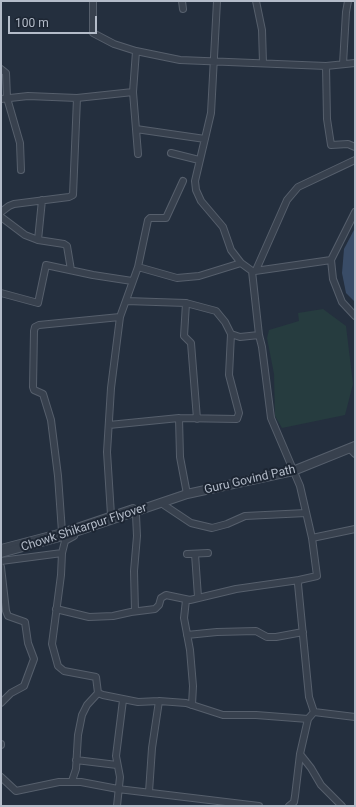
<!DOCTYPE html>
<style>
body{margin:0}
#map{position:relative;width:356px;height:807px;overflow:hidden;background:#242f3e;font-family:Roboto,sans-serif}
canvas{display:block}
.frame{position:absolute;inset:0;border:2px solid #b4bcc9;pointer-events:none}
.scale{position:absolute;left:8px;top:16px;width:89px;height:18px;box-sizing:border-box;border:2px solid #b4bcc9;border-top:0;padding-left:5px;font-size:12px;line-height:14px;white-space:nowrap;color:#b4bcc9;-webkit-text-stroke:3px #1d2633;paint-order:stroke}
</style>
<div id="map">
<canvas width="356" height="807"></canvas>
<div class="frame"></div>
<div class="scale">100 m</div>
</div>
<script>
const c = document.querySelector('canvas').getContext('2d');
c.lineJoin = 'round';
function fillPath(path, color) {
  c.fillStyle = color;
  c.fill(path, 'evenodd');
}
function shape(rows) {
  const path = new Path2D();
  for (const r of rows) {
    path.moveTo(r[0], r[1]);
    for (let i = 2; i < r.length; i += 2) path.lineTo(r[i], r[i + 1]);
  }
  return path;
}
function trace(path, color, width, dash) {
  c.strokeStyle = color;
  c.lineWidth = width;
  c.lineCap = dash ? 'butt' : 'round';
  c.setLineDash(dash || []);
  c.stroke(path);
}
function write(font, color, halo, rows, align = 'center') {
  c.font = font + ' Roboto,sans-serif';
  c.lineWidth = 4;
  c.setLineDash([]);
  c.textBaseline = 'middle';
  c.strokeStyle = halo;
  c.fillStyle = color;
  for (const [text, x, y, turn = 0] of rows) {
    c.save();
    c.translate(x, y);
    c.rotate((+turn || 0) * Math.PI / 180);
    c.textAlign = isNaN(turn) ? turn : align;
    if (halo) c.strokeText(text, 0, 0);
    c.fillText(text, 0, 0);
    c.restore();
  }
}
fillPath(shape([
 [323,309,346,326,353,384,345,415,282,428,275,416,274,374,267,338,269,330,299,321,298,313]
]), '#263c3f');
fillPath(shape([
 [355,228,355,302,346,293,342,273,344,249]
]), '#394c67');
const minor = shape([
 [93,1,93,33,114,44,136,51,180,60,326,66,355,63],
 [182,1,183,9],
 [217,1,211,113,195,181,196,190,201,201,223,227,231,250,241,263,252,271,259,335,262,347,271,418,300,486,312,538,355,529],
 [256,1,262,30,263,63],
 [136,51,133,92,138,154],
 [343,64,346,12,348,1],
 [326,66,327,119,331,145,348,144,355,147],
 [1,69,6,73,7,98,20,143,21,170],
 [1,99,28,96,77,98],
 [136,129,205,139],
 [171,153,199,160],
 [1,212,9,206,14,204,69,197,73,195,77,98,133,92],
 [1,217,25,235,38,240,64,244,67,246,71,270],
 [38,240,42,200],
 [331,260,333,279,342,302,355,316],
 [138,267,148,220,150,218,166,218,183,181],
 [256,270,287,200,298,187,355,160],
 [255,271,331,260,355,212],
 [1,293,38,303,46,265,93,275,132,281],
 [126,301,186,303,216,311,225,322,231,334,240,337,259,335],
 [186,303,184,336,191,343,197,419],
 [179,418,180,457,187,494],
 [109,425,179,418,237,419,239,413,229,375,231,334],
 [349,448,355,454],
 [164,505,191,523,212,528,227,524,245,516,306,513],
 [111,515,107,452,111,388,120,317,138,267,177,278,199,276,241,263],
 [62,532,58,476,51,420,43,394,34,390,33,387,34,331,35,327,39,325,120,317],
 [74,536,65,541,62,553,61,575,52,644,58,666,64,671,96,677,98,693,103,695,138,702,159,701],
 [312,538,317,576,299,580,298,584,309,697,314,712,355,717],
 [1,548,62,532,133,508],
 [187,554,208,553],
 [195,554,198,597],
 [1,561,62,553],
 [1,567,6,611,8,616,25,622,28,643,34,659,24,686,11,693,1,703],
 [186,600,184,618,190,650,193,686,192,705],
 [56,609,89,617,113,616,131,612,155,609,159,605,161,598,166,595,190,600,236,589,299,580],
 [135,611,134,571,137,536,136,515],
 [187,635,217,632,256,631,267,637,276,637,303,632],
 [314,712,308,719,300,754,311,768,321,785,342,806],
 [1,744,1,745],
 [76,760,117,765],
 [1,777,16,791,59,782,81,782,118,789,259,806],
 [72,781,76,769,78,735,82,715,87,705,98,693],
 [149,792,152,748,159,701,186,703,223,715,256,715,308,719],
 [117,806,120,777,116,756,123,700],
 [289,806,294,802,295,796,300,754]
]);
const tertiary = shape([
 [1,553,63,536,187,494,293,471,355,446]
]);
trace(minor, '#565f6c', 8);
trace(tertiary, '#565f6c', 10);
trace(minor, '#38414e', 6);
trace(tertiary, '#38414e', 8);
write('12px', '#b4bcc9', '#1d2633', [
 ["Guru Govind Path",250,480,-13],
 ["Chowk Shikarpur Flyover",84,528,-18]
]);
</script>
